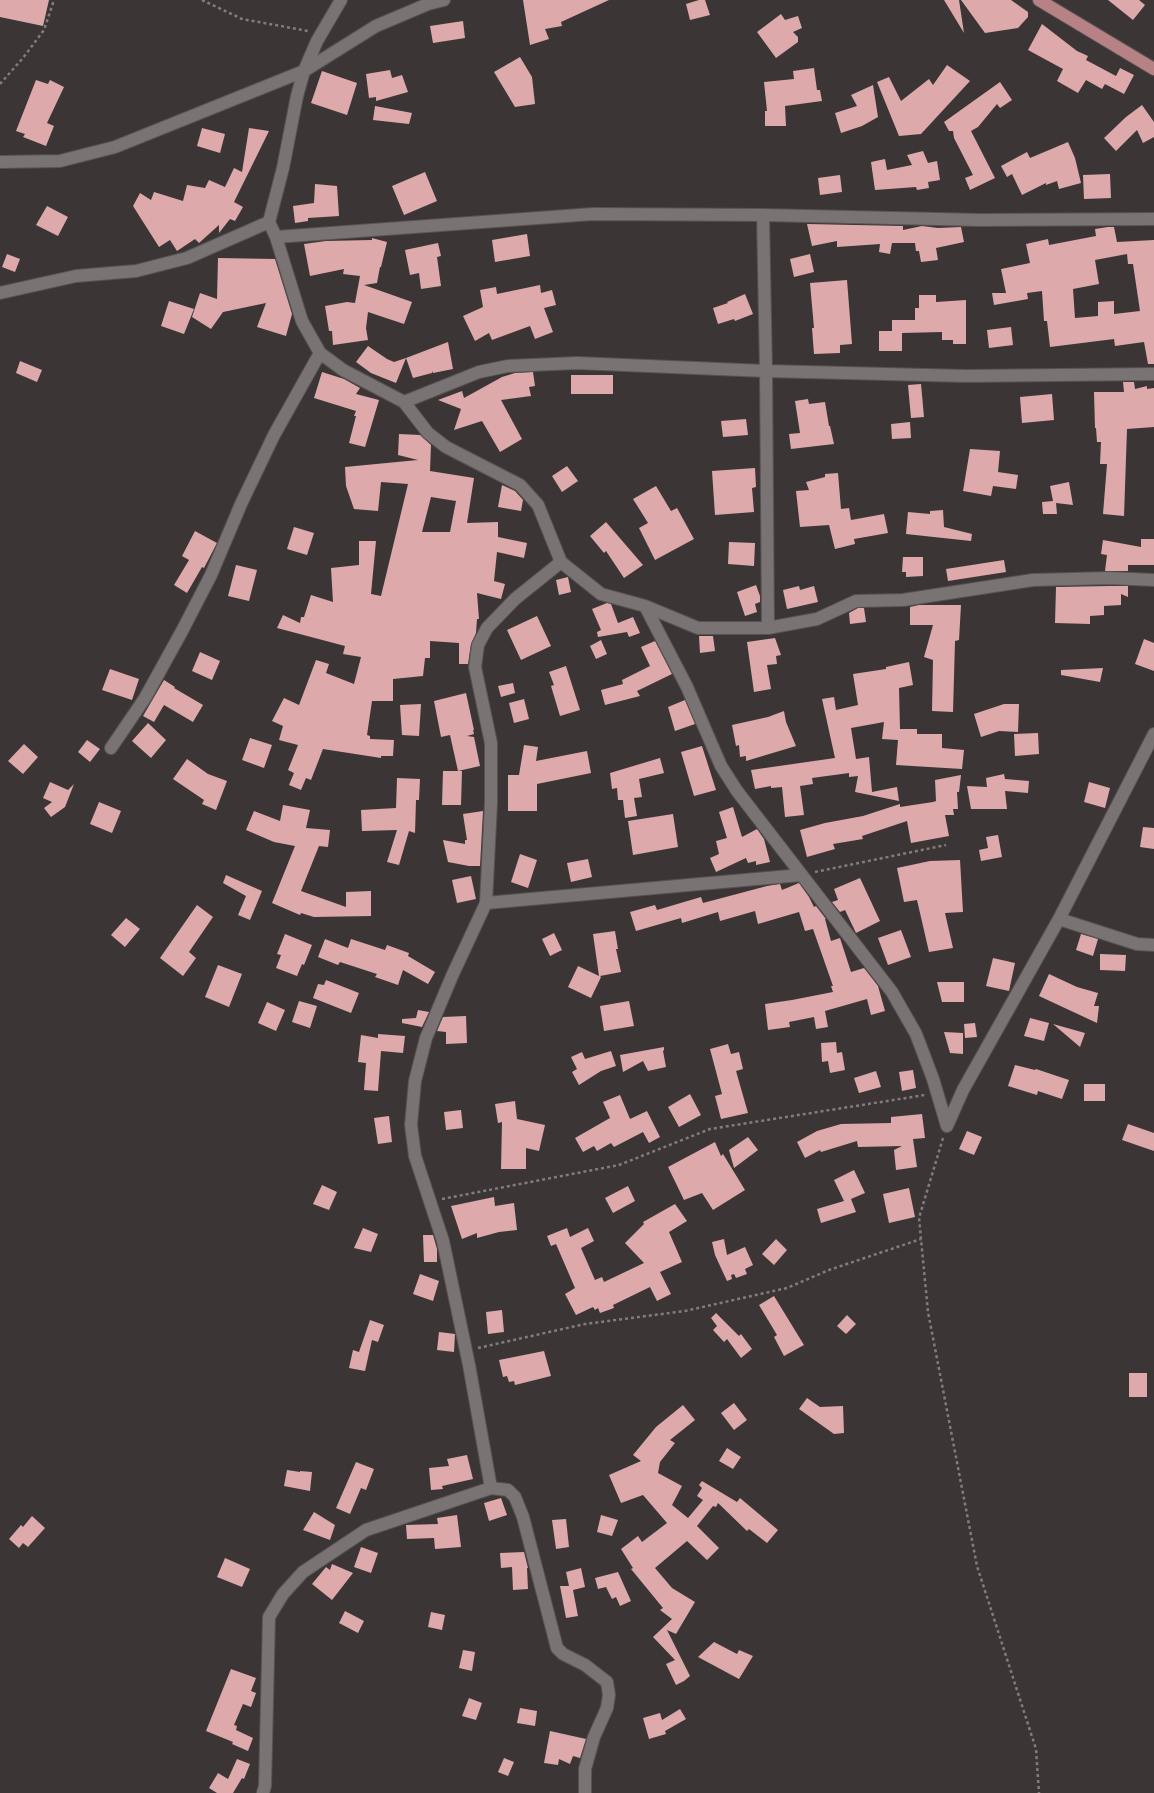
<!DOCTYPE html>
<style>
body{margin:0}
canvas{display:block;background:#3b3536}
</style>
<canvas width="1154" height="1793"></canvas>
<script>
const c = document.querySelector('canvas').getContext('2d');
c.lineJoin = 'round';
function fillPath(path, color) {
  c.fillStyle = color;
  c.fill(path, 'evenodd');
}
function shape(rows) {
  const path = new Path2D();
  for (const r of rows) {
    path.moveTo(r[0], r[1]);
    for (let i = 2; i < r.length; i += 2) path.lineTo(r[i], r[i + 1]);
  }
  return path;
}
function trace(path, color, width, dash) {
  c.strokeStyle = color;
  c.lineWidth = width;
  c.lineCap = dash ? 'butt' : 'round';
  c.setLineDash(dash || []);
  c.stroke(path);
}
fillPath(shape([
 [0,0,49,0,43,26,0,17],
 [523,0,609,0,561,22,562,26,545,29,549,39,530,45],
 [699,0,705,0,710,15,690,20,686,4],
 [944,0,959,0,964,33],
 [961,0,1011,0,1028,12,1028,17,1018,28,985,33],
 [1108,0,1139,0,1145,5,1133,20],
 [781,14,785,20,798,16,802,28,793,32,798,37,798,42,776,58,757,32],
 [463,21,465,38,433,43,430,26],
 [1042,24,1077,51,1088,56,1086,60,1116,76,1120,68,1134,75,1124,94,1105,84,1102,89,1086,80,1078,93,1057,81,1063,69,1028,50],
 [520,57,532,77,535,104,515,107,494,72],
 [947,65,970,81,921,134,899,136,877,82,889,77,901,101,929,79,933,85],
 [814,68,817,90,820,90,822,101,785,106,786,126,765,126,765,111,767,111,764,82,794,79,793,71],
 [390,70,392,78,402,75,408,92,376,101,376,97,369,98,366,74],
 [322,71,357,83,347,115,311,103],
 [36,80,48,84,50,80,64,87,47,123,54,126,46,146,23,137,25,134,16,131],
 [1000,82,1012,100,1000,108,997,104,978,127,971,131,995,178,970,190,965,178,973,175,954,138,953,131,949,131,944,122],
 [873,85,878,117,862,126,841,133,835,113,857,106,851,95],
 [1142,105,1154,122,1154,137,1143,143,1137,130,1116,151,1104,138,1126,117],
 [375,106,412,113,409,124,373,120],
 [202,128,225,134,220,153,197,146],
 [249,128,269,131,234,202,243,207,235,221,230,219,219,233,219,225,199,243,195,239,177,251,170,240,159,247,133,206,140,193,151,200,154,192,183,201,187,185,205,188,209,180,225,187,234,168,242,172],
 [1068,142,1075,158,1081,183,1059,189,1057,181,1046,185,1046,183,1022,195,1012,174,1007,177,1001,166,1027,152,1030,158],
 [923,151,928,163,937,161,940,180,928,182,929,188,917,190,916,187,875,190,871,162,885,159,887,170,912,165,907,155],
 [425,172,437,201,404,215,392,186],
 [1110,174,1111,198,1084,199,1083,175],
 [840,175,842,192,820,195,818,178],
 [315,184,337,186,339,216,308,218,308,221,295,223,293,206,314,203],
 [47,206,68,217,58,236,36,225],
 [807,224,903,226,903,230,922,226,938,228,961,227,964,242,936,248,938,260,921,262,919,251,916,251,915,243,892,243,890,254,879,252,880,244,837,247,837,241,812,246],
 [1108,227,1114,227,1117,242,1154,240,1154,364,1148,364,1144,342,1115,346,1114,339,1050,347,1047,321,1044,321,1042,291,1027,293,1028,299,994,305,992,293,1006,293,1001,269,1030,263,1026,244,1048,239,1049,245,1096,236,1095,229],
 [1127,254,1128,264,1133,264,1140,311,1114,314,1114,301,1098,302,1098,316,1075,318,1073,289,1099,284,1095,260],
 [527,234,530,256,495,262,492,240],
 [372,238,387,242,381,267,380,267,377,283,364,285,412,302,404,324,368,312,366,328,368,340,333,345,332,331,329,331,325,306,347,302,355,303,360,276,343,274,344,269,310,276,304,244,326,241,372,240],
 [438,243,441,256,437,257,441,286,421,289,419,273,410,275,405,250],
 [7,254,20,259,15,272,2,267],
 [810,254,814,272,794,277,790,259],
 [218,258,275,259,292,314,286,336,257,327,266,303,223,312,211,329,192,317,200,293,217,299],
 [847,280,852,344,840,345,840,353,814,354,812,328,814,328,810,283],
 [540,285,541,293,552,290,556,305,544,308,553,332,535,339,530,326,492,340,489,333,475,341,463,316,483,307,480,290,496,287,497,294],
 [745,294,753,314,735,321,734,319,718,324,713,308,728,303,727,302],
 [919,295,936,295,936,302,966,300,966,344,953,344,953,340,942,340,942,332,902,333,902,351,879,351,879,331,892,331,892,320,915,320,915,308,919,308],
 [169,301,194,309,184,334,161,326],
 [1011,327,1013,345,989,348,987,330],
 [448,342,453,369,433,373,432,371,432,373,413,378,406,358],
 [368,346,387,359,394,362,406,358,396,383,371,373,356,362],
 [20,361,42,370,37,382,16,373],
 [322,372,344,379,360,388,356,394,379,400,365,447,349,443,356,416,354,416,356,411,314,398],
 [533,372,535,386,529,387,531,396,501,400,522,439,500,452,482,421,454,430,461,409,438,400,462,391,464,398,502,377,515,373],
 [571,375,613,375,613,394,571,394],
 [1123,382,1134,382,1135,389,1147,386,1147,389,1154,388,1154,427,1127,429,1124,516,1103,514,1107,464,1100,464,1101,442,1097,442,1096,428,1095,428,1094,392,1124,392],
 [921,384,924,417,911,418,908,385],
 [1052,394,1054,420,1022,423,1020,397],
 [808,399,809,404,825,402,829,426,830,426,834,444,791,449,789,434,800,433,795,401],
 [746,419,748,435,723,437,721,421],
 [910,422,911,438,892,439,891,424],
 [399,434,420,435,431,445,430,471,474,478,467,523,498,522,498,537,527,543,524,558,497,552,494,581,505,584,501,599,477,593,479,619,477,619,476,633,471,644,468,664,459,664,459,643,430,641,430,658,425,658,423,676,393,679,393,701,372,701,367,735,370,736,370,739,394,740,393,756,381,756,381,758,323,749,311,780,306,778,301,790,289,785,294,773,288,770,298,745,279,740,283,726,272,721,284,698,299,705,316,660,329,664,326,673,354,684,361,657,343,654,345,646,277,628,283,615,300,623,301,617,304,617,311,595,333,602,331,568,359,565,359,541,376,541,371,594,381,596,408,484,381,482,378,511,354,509,346,486,345,467,418,460,398,455],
 [431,497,456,501,450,532,422,532],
 [970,449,1000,451,998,472,1018,475,1016,489,993,486,991,496,963,491],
 [567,466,578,481,562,492,552,476],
 [755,468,756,487,752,488,754,512,715,515,712,471],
 [838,473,841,509,849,508,851,520,884,514,888,533,854,539,855,544,835,549,829,525,800,527,796,491,809,490,806,482,825,477,825,474],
 [1069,482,1073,505,1056,503,1057,514,1043,514,1042,502,1053,501,1050,486],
 [502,485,515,491,523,500,521,511,498,507],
 [656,486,671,511,677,508,694,539,655,560,639,528,648,523,633,499],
 [943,510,944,527,972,534,971,541,906,534,908,512,930,514,930,511],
 [606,522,643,565,624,578,606,551,604,553,590,536],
 [294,527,314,533,307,555,287,549],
 [195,531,217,543,204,568,202,567,187,593,174,585,189,560,182,556],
 [1141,539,1154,539,1154,565,1128,565,1128,571,1105,571,1107,555,1101,554,1103,540,1141,547],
 [729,542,755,543,754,566,728,564],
 [903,557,923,557,923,576,906,577,906,572,902,572],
 [1004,560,1006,572,948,581,946,569],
 [236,565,257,570,249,601,228,596],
 [568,577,571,592,559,595,556,580],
 [756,585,760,596,760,602,755,604,757,612,745,616,737,592],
 [799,586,800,590,814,586,818,602,787,609,783,590],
 [1109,586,1128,586,1128,597,1121,594,1121,605,1104,606,1104,615,1090,616,1090,624,1055,623,1056,587],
 [607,603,611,604,618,623,633,617,640,633,629,637,627,632,598,637,597,632,601,630,592,609],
 [919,605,961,605,959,640,955,641,953,712,932,711,933,660,924,657,933,625,910,625,910,607],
 [858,608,864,608,866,622,850,624,849,613],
 [537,616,551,646,521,660,507,630],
 [699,636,713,636,715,651,700,653],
 [775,638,781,655,776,656,777,664,767,665,771,689,754,692,747,642],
 [1144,639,1154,643,1154,671,1135,664],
 [601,640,607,654,596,659,590,646],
 [655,641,672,674,637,691,640,696,605,705,601,690,623,684,622,680,650,666,641,647],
 [200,652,220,661,212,680,192,671],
 [909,662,913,685,899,688,900,729,917,729,917,734,942,734,942,748,964,750,962,769,896,765,898,740,882,739,884,722,851,728,856,759,869,757,872,792,897,787,899,801,855,792,858,776,849,777,849,773,812,778,813,784,800,786,804,815,785,817,782,787,771,788,771,786,755,789,751,770,835,758,822,699,834,697,836,710,858,705,853,674,886,669,886,667],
 [566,666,580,710,560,716,551,686,554,685,549,672],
 [1103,668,1100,682,1061,675,1061,670],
 [110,669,139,679,132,700,102,690],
 [164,680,175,687,174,688,203,705,193,722,164,705,154,722,143,716],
 [513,683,515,693,501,697,498,686],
 [466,693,474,730,473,730,474,734,467,736,474,737,480,766,458,771,450,735,441,737,434,701],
 [524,699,529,719,514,723,509,703],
 [685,700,695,724,675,731,668,707],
 [421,704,419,736,402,735,400,705],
 [1004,704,1019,704,1018,732,999,731,981,737,974,714],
 [784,711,786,722,796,746,746,761,746,756,740,757,739,745,736,746,732,725,768,717],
 [148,723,166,740,151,758,132,741],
 [1038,733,1039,754,1015,756,1014,734],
 [250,738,272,745,264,768,242,760],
 [87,740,100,749,90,762,78,752],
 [24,744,38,757,23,774,8,761],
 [524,745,538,747,536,761,587,751,591,773,537,784,537,811,508,811,508,775,519,775],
 [702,746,716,790,694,796,681,752],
 [660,758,664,773,639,779,642,797,634,798,637,816,625,818,623,800,618,800,617,788,612,789,610,773],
 [187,759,208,774,227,781,216,810,202,804,204,800,173,779],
 [443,771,462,771,461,805,442,805],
 [1004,774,1005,779,1029,781,1028,793,1005,791,1007,809,971,809,967,786,987,787,986,778],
 [961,775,959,792,957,792,958,809,953,809,954,815,945,815,949,836,911,843,907,821,862,836,863,839,833,844,835,849,807,857,800,830,825,823,863,816,900,804,900,807,933,802,936,801,935,780],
 [397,778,420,779,419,800,416,800,415,833,409,831,399,865,387,862,397,830,362,831,361,810,396,808],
 [50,782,68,790,74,784,65,807,51,817,44,808,52,802,43,798],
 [1089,782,1110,788,1105,808,1084,802],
 [99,802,121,811,112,833,90,824],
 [283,805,310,810,306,828,330,830,328,847,319,846,301,891,346,907,346,892,371,891,371,916,314,917,301,913,300,915,272,903,295,846,274,842,246,830,254,811,280,821],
 [733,807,742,837,757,829,764,839,770,862,756,865,756,861,748,863,746,858,716,872,710,858,719,854,716,841,727,838,719,812],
 [483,811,480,866,469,866,448,862,443,840,465,844,465,840,467,840,463,814],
 [673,814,678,847,633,855,628,821],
 [1143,827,1154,828,1154,849,1140,847],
 [998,835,1002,857,981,861,979,850,988,848,986,837],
 [520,854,537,860,528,888,511,882],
 [588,859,592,877,571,882,567,863],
 [960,860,963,912,945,913,953,948,929,952,917,900,904,902,897,868,930,861],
 [226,875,262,891,250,920,238,915,246,896,223,883],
 [471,876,476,899,457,903,452,880],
 [860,878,880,921,856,933,845,910,840,912,832,902,838,900,834,889],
 [799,883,809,897,814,907,816,906,826,919,825,919,831,941,840,938,851,972,864,968,878,986,885,1011,871,1015,867,999,825,1011,828,1027,816,1029,814,1017,789,1022,790,1027,768,1030,765,1004,792,1000,833,992,831,986,833,986,813,929,805,931,799,912,758,924,755,911,720,921,718,912,682,923,681,918,636,931,630,912,655,905,657,910,701,897,703,903,767,886,780,884,782,890],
 [197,905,213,917,189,952,196,958,183,976,160,958],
 [126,918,140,929,125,947,111,935],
 [901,930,911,957,888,965,878,938],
 [615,931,618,949,616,949,621,972,600,976,601,977,591,998,568,987,578,966,599,976,593,934],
 [554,933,562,950,550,956,542,939],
 [285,934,312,945,304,965,302,964,297,976,276,968,281,955,277,954],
 [1081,934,1098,939,1093,956,1076,950],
 [325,939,348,948,351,939,385,950,387,945,409,953,408,956,435,972,428,984,403,970,398,985,375,977,377,974,340,962,338,965,318,957],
 [1100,954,1126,955,1125,971,1100,970],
 [993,958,1015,963,1009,991,986,986],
 [218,965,242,974,229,1007,205,997],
 [1049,974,1077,987,1098,993,1094,1006,1099,1006,1097,1023,1039,996],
 [326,980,359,993,351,1013,313,998,318,984,324,985],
 [937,982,964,982,964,1002,942,1002],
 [299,1001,317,1006,310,1028,292,1022],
 [629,1001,634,1026,604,1031,600,1006],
 [267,1002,285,1010,276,1031,258,1023],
 [418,1010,429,1012,422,1027,402,1023,402,1019,416,1018],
 [466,1016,467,1043,446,1044,446,1032,437,1031,443,1017],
 [1030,1018,1049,1023,1044,1041,1024,1036],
 [975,1023,977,1037,965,1038,964,1024],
 [1053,1024,1085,1033,1080,1047],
 [944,1032,963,1033,963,1054,950,1053],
 [378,1034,405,1036,403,1053,381,1051,378,1091,364,1090,366,1063,358,1062,361,1035,378,1038],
 [836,1042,837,1053,842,1052,845,1070,830,1073,828,1061,822,1062,821,1043],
 [728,1044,731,1054,739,1052,743,1069,736,1071,748,1113,721,1119,715,1096,722,1094,710,1049],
 [664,1047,664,1050,663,1051,666,1067,648,1071,643,1061,623,1072,620,1055],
 [611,1051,616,1066,601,1071,579,1085,572,1072,577,1069,571,1057,582,1052,585,1059],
 [1015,1065,1035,1070,1036,1069,1069,1080,1062,1099,1038,1091,1037,1095,1008,1086],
 [913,1070,916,1088,902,1091,899,1072],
 [876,1071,881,1087,859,1093,854,1078],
 [1084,1084,1105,1084,1105,1101,1084,1101],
 [690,1094,701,1115,679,1127,668,1107],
 [620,1095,630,1119,647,1111,660,1137,649,1143,643,1132,614,1147,611,1143,597,1151,594,1146,583,1152,575,1138,610,1118,603,1102],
 [515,1101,517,1119,545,1125,539,1151,526,1148,526,1169,501,1169,502,1122,498,1123,495,1104],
 [461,1110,463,1128,446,1130,444,1112],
 [922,1114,925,1138,913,1139,917,1167,896,1170,894,1150,902,1146,858,1147,857,1141,821,1152,820,1150,805,1158,797,1142,817,1131,841,1124,891,1123,891,1117],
 [389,1116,392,1142,378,1144,374,1118],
 [1128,1124,1154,1133,1154,1151,1122,1140],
 [967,1131,982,1137,974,1155,959,1149],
 [748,1137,758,1150,734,1168,729,1150],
 [715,1142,721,1156,723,1154,745,1190,713,1210,702,1193,684,1200,668,1167],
 [854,1170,865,1193,851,1199,856,1212,821,1223,817,1209,844,1201,834,1180],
 [322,1185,337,1192,329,1210,313,1204],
 [628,1186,635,1201,613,1213,605,1198],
 [909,1188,915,1217,889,1223,883,1194],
 [494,1197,495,1206,514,1203,517,1230,499,1232,477,1238,477,1233,462,1239,451,1206],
 [675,1204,687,1221,669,1232,682,1262,660,1272,671,1294,657,1301,650,1287,613,1305,614,1308,600,1313,598,1308,595,1310,593,1307,576,1315,565,1294,575,1288,556,1244,551,1246,547,1236,567,1228,570,1237,588,1228,594,1241,581,1248,595,1280,602,1277,604,1282,644,1263,625,1243,644,1224,643,1222],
 [363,1228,378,1234,371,1252,354,1248],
 [423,1235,433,1235,437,1249,437,1262,424,1262],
 [724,1239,727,1255,745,1247,753,1265,745,1269,747,1274,736,1278,734,1274,731,1275,732,1279,727,1281,715,1255,712,1242],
 [776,1239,787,1250,774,1265,762,1254],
 [420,1274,439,1281,433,1301,413,1294],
 [774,1296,804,1345,784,1356,774,1337,777,1335,759,1305],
 [502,1310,504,1332,488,1334,486,1312],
 [716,1313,739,1336,741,1334,752,1349,741,1358,727,1339,724,1342,713,1330,717,1326,711,1318],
 [847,1315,856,1324,846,1334,837,1326],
 [370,1320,384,1325,378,1342,372,1340,365,1371,349,1368,353,1350,359,1352],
 [439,1332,455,1334,454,1352,437,1350],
 [544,1351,551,1376,515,1385,514,1381,509,1382,507,1376,503,1377,499,1360],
 [1129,1373,1147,1373,1147,1397,1129,1397],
 [807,1398,820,1407,843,1406,844,1433,834,1434,799,1409],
 [734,1403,747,1420,734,1430,721,1413],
 [683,1405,695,1420,670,1440,675,1443,660,1462,658,1473,682,1486,672,1505,688,1518,703,1500,697,1496,702,1488,699,1485,702,1481,737,1502,740,1498,778,1530,767,1543,749,1529,747,1531,718,1503,716,1507,713,1506,697,1526,719,1548,707,1560,687,1541,655,1568,672,1588,695,1602,676,1634,667,1630,690,1676,684,1681,676,1685,666,1664,675,1660,653,1637,672,1619,660,1610,663,1608,631,1569,633,1568,621,1549,638,1536,642,1542,667,1523,643,1495,621,1503,609,1475,641,1461,633,1455,656,1427],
 [727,1448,741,1457,733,1469,719,1461],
 [467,1455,473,1479,442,1486,443,1489,431,1490,429,1468,449,1466,447,1459],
 [356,1462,374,1469,366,1490,361,1488,350,1514,336,1508],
 [287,1470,300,1472,300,1471,312,1472,310,1491,284,1486],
 [501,1498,507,1515,489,1521,484,1503],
 [314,1512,335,1525,330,1540,303,1530],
 [457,1515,461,1547,435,1549,434,1538,407,1539,406,1525,438,1524,437,1518],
 [601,1515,618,1520,612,1536,597,1532],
 [32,1516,45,1528,28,1547,23,1543,19,1548,9,1539,21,1525,23,1527],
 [566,1519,569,1547,556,1549,552,1520],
 [361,1547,378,1553,371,1573,354,1567],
 [524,1552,528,1568,527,1568,528,1589,513,1590,512,1567,501,1568,500,1553],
 [225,1558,250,1569,242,1587,217,1577],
 [332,1564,353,1573,332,1600,312,1584,326,1567,330,1570],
 [581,1568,585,1587,573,1590,578,1616,566,1618,560,1586,569,1586,566,1572],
 [618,1572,631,1601,620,1606,616,1597,612,1599,606,1587,598,1589,595,1578],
 [345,1611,364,1621,358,1633,339,1623],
 [431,1612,445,1615,442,1630,428,1627],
 [714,1642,737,1654,739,1650,753,1656,739,1679,698,1657],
 [463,1650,475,1652,472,1671,459,1668],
 [231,1669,256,1678,251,1691,256,1693,251,1707,243,1704,234,1725,237,1726,236,1730,253,1738,248,1751,232,1744,233,1742,206,1731],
 [469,1698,482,1703,476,1720,462,1716],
 [520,1708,537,1711,535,1726,517,1723],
 [680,1709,686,1719,665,1731,666,1734,649,1739,643,1718,660,1713,662,1720],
 [550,1731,586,1739,580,1758,573,1756,570,1764,559,1759,558,1765,544,1763],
 [504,1758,514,1762,508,1776,498,1772],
 [237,1759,250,1764,244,1779,242,1778,233,1793,217,1793,209,1788,218,1773,228,1779]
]), '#dda9ab');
const minor = shape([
 [341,0,317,41,304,71,297,96,283,168,269,222,276,237,302,321,320,353,343,370,404,402,428,433,446,447,520,485,538,505,561,562,601,594,645,606,698,628,768,628,817,619,856,601,903,600,1033,580,1109,578,1154,580],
 [0,162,60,161,115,147,304,71,376,26,428,4,444,0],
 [763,215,766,371,768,628],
 [276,237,593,214,763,215,981,220,1154,219],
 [0,293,76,276,136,271,187,258,269,222],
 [404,402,479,372,508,366,577,363,766,371,966,376,1154,374],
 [645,606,687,687,721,766,737,791,892,992,916,1034,933,1079,947,1126],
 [111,748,145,698,182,631,211,575,241,504,274,435,320,353],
 [486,903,801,875],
 [1059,919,1137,944,1154,945],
 [947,1126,963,1090,1059,919,1154,734],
 [491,1488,469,1365,443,1241,415,1156,411,1125,415,1081,426,1038,452,976,486,903,491,803,491,743,475,667,478,645,487,628,515,599,561,562],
 [263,1793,265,1786,269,1617,283,1594,303,1572,366,1530,491,1488,508,1490,515,1497,523,1517,557,1648,563,1654,585,1665,607,1682,609,1695,607,1708,594,1737,585,1769,585,1793]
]);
const major = shape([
 [1039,0,1154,69]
]);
trace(minor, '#585353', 14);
trace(major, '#585353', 14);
trace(shape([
 [202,0,242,19,308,31],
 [0,84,23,58,44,30,54,0],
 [815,872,946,845],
 [943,1138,919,1218,928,1312,977,1566,1036,1749,1039,1793],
 [442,1199,619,1165,710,1129,925,1095],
 [478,1348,585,1324,685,1311,787,1288,829,1270,921,1239]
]), '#827d7d', 2.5, [3, 3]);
trace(minor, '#797373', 12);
trace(major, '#b68285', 12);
</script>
